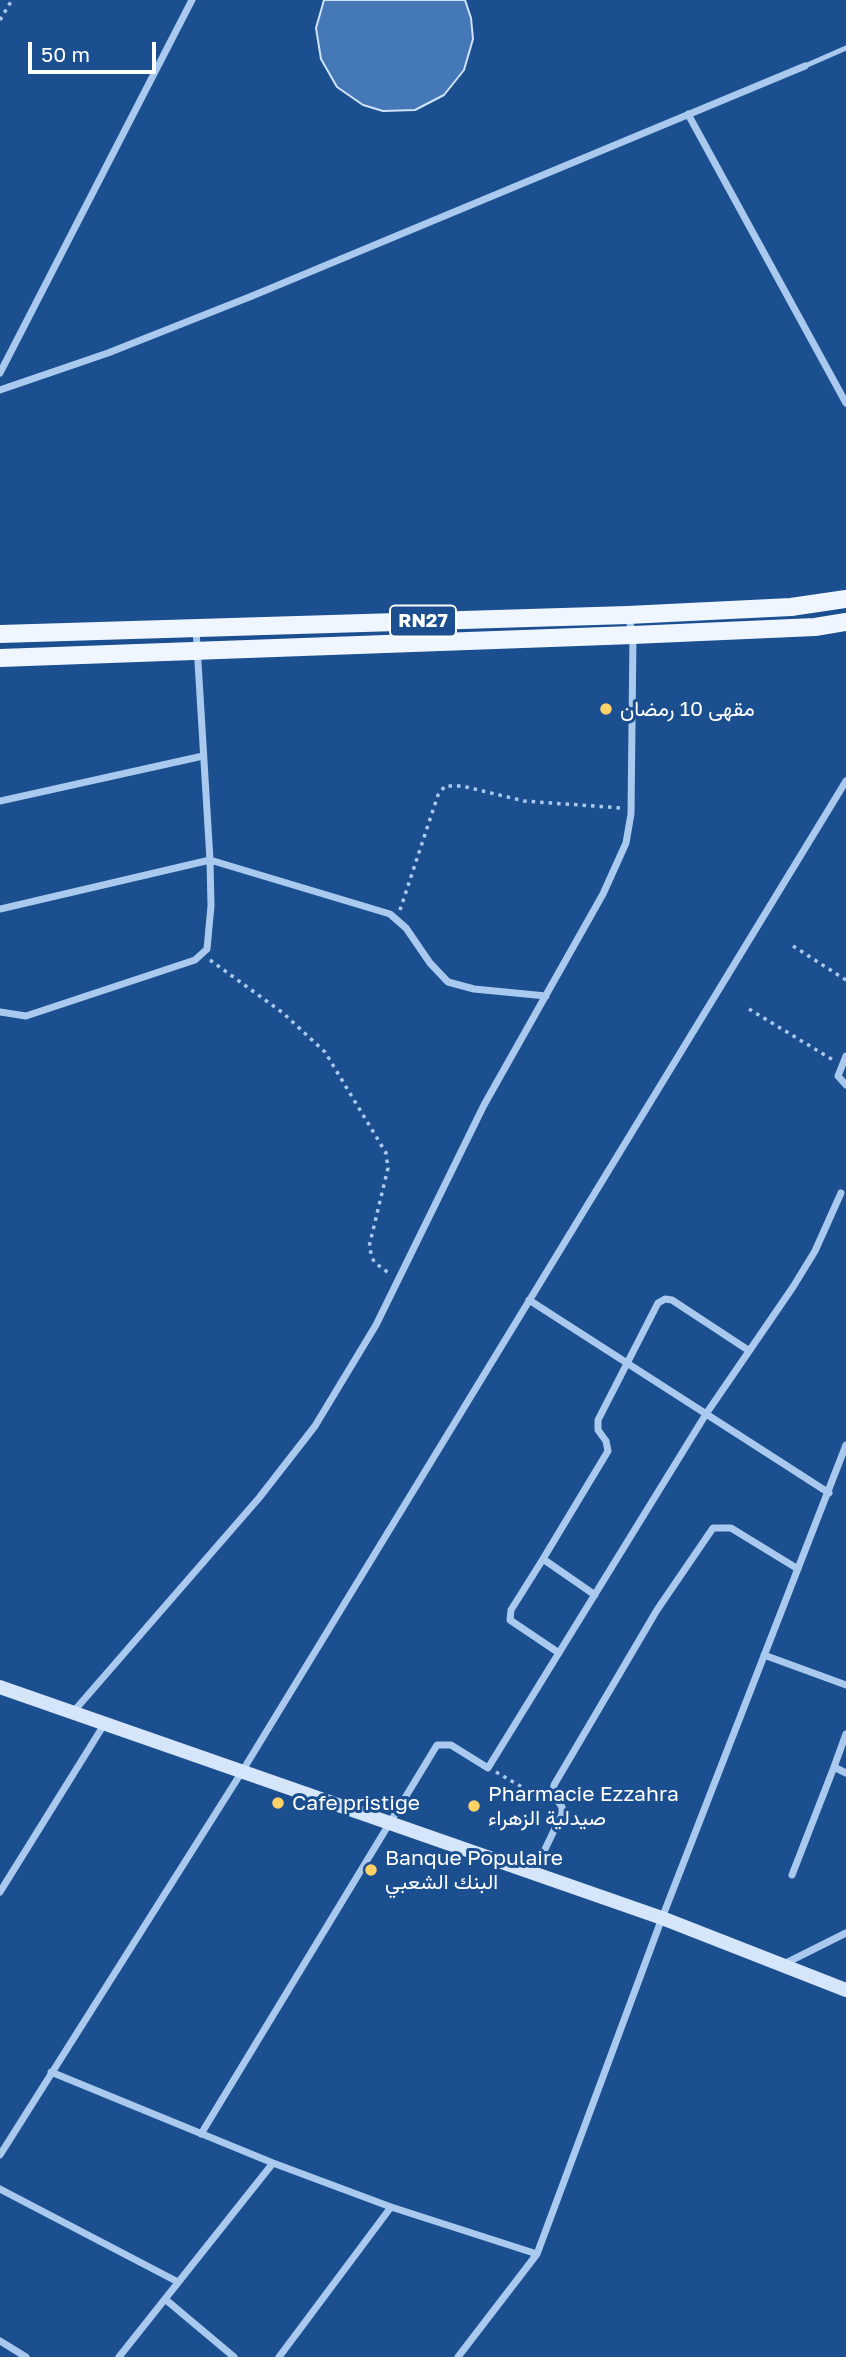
<!DOCTYPE html>
<meta charset="utf-8">
<style>
body{margin:0}
#map{position:relative;width:846px;height:2357px;overflow:hidden;background:#1b4f8f;font-family:"Golos Text",sans-serif}
canvas{display:block}
.scale{position:absolute;left:28px;top:42px;width:128px;height:32px;box-sizing:border-box;border:4px solid #fff;border-top:0;padding-left:9px;font-size:21px;line-height:24px;white-space:nowrap;color:#fff;-webkit-text-stroke:5px #1b4f8f;paint-order:stroke}
</style>
<div id="map">
<canvas width="846" height="2357"></canvas>
<div class="scale">50 m</div>
</div>
<script>
const c = document.querySelector('canvas').getContext('2d');
c.lineJoin = 'round';
function fillPath(path, color) {
  c.fillStyle = color;
  c.fill(path, 'evenodd');
}
function shape(rows) {
  const path = new Path2D();
  for (const r of rows) {
    path.moveTo(r[0], r[1]);
    for (let i = 2; i < r.length; i += 2) path.lineTo(r[i], r[i + 1]);
  }
  return path;
}
function trace(path, color, width, dash) {
  c.strokeStyle = color;
  c.lineWidth = width;
  c.lineCap = dash ? 'butt' : 'round';
  c.setLineDash(dash || []);
  c.stroke(path);
}
function write(font, color, halo, rows, align = 'center') {
  c.font = font + ' "Golos Text",Vazirmatn,sans-serif';
  c.lineWidth = 6;
  c.setLineDash([]);
  c.textBaseline = 'middle';
  c.strokeStyle = halo;
  c.fillStyle = color;
  for (const [text, x, y, turn = 0] of rows) {
    c.save();
    c.translate(x, y);
    c.rotate((+turn || 0) * Math.PI / 180);
    c.textAlign = isNaN(turn) ? turn : align;
    if (halo) c.strokeText(text, 0, 0);
    c.fillText(text, 0, 0);
    c.restore();
  }
}
const building = shape([
 [324,0,465,0,471,18,473,39,464,70,444,95,415,110,383,111,363,105,337,87,321,59,316,28,324,0]
]);
fillPath(building, '#4478b7');
trace(building, '#cfe3fa', 2);
trace(shape([
 [0,20,12,0],
 [400,910,438,795,445,786,462,786,524,801,621,808],
 [793,946,846,980],
 [210,960,283,1013,325,1052,386,1153,388,1168,369,1247,374,1262,390,1274],
 [749,1009,833,1060],
 [496,1772,541,1798]
]), '#a9c9ee', 3.5, [3.5, 5]);
trace(shape([
 [805,66,846,48]
]), '#a9c9ee', 5);
trace(shape([
 [688,114,846,403],
 [0,373,192,0],
 [0,390,108,353,252,296,805,66],
 [0,801,203,756],
 [0,909,210,860,390,914,406,928,430,963,448,982,474,989,546,996],
 [0,1012,26,1016,195,960,207,949,211,906,210,860,196,629],
 [846,1056,838,1076,846,1085],
 [529,1300,829,1493],
 [543,1559,511,1610,510,1620,559,1653],
 [595,1595,543,1559,608,1451,606,1441,598,1430,598,1420,658,1303,665,1299,672,1300,748,1350],
 [764,1655,846,1685],
 [74,1711,259,1498,315,1426,376,1325,484,1105,603,894,626,843,631,814,633,635,628,616],
 [846,1734,834,1767,846,1773],
 [533,1874,562,1814,562,1807,553,1794,554,1785,657,1610,713,1528,731,1528,798,1569],
 [792,1875,834,1767],
 [0,1892,105,1723],
 [784,1964,846,1933],
 [51,2072,273,2163,391,2207,537,2254],
 [201,2134,437,1745,451,1745,488,1768,706,1414,793,1287,815,1251,841,1193],
 [0,2155,243,1770,846,781],
 [0,2189,178,2282],
 [165,2299,234,2357],
 [0,2341,26,2357],
 [119,2357,273,2163],
 [279,2357,391,2207],
 [458,2357,537,2254,662,1918,846,1445]
]), '#a9c9ee', 7);
trace(shape([
 [0,1687,662,1918,846,1990]
]), '#d6e6fa', 14);
trace(shape([
 [0,634,628,615,791,607,846,599],
 [0,658,633,635,815,627,846,622]
]), '#f0f6ff', 18);
for (const [x, y, r, color] of [
 [606,709,7,"#ffd166"],
 [278,1803,7,"#ffd166"],
 [474,1806,7,"#ffd166"],
 [371,1870,7,"#ffd166"]
]) {
  const dot = new Path2D();
  dot.arc(x, y, r, 0, 2 * Math.PI);
  c.fillStyle = color;
  c.fill(dot);
  trace(dot, '#1b4f8f', 2.5);
}
for (const [x, y, w] of [
 [423,621,66]
]) {
  const box = new Path2D();
  box.roundRect(x - w / 2, y - 15.5, w, 31, 5);
  c.fillStyle = '#1b4f8f';
  c.fill(box);
  trace(box, '#fff', 2);
}
write('bold 19px', '#fff', null, [
 ["RN27",423,621]
]);
write('21px', '#fff', '#1b4f8f', [
 ["مقهى 10 رمضان",620,709],
 ["Pharmacie Ezzahra",488,1794],
 ["صيدلية الزهراء",488,1818],
 ["Cafe pristige",292,1803],
 ["Banque Populaire",385,1858],
 ["البنك الشعبي",385,1882]
], 'left');
</script>
